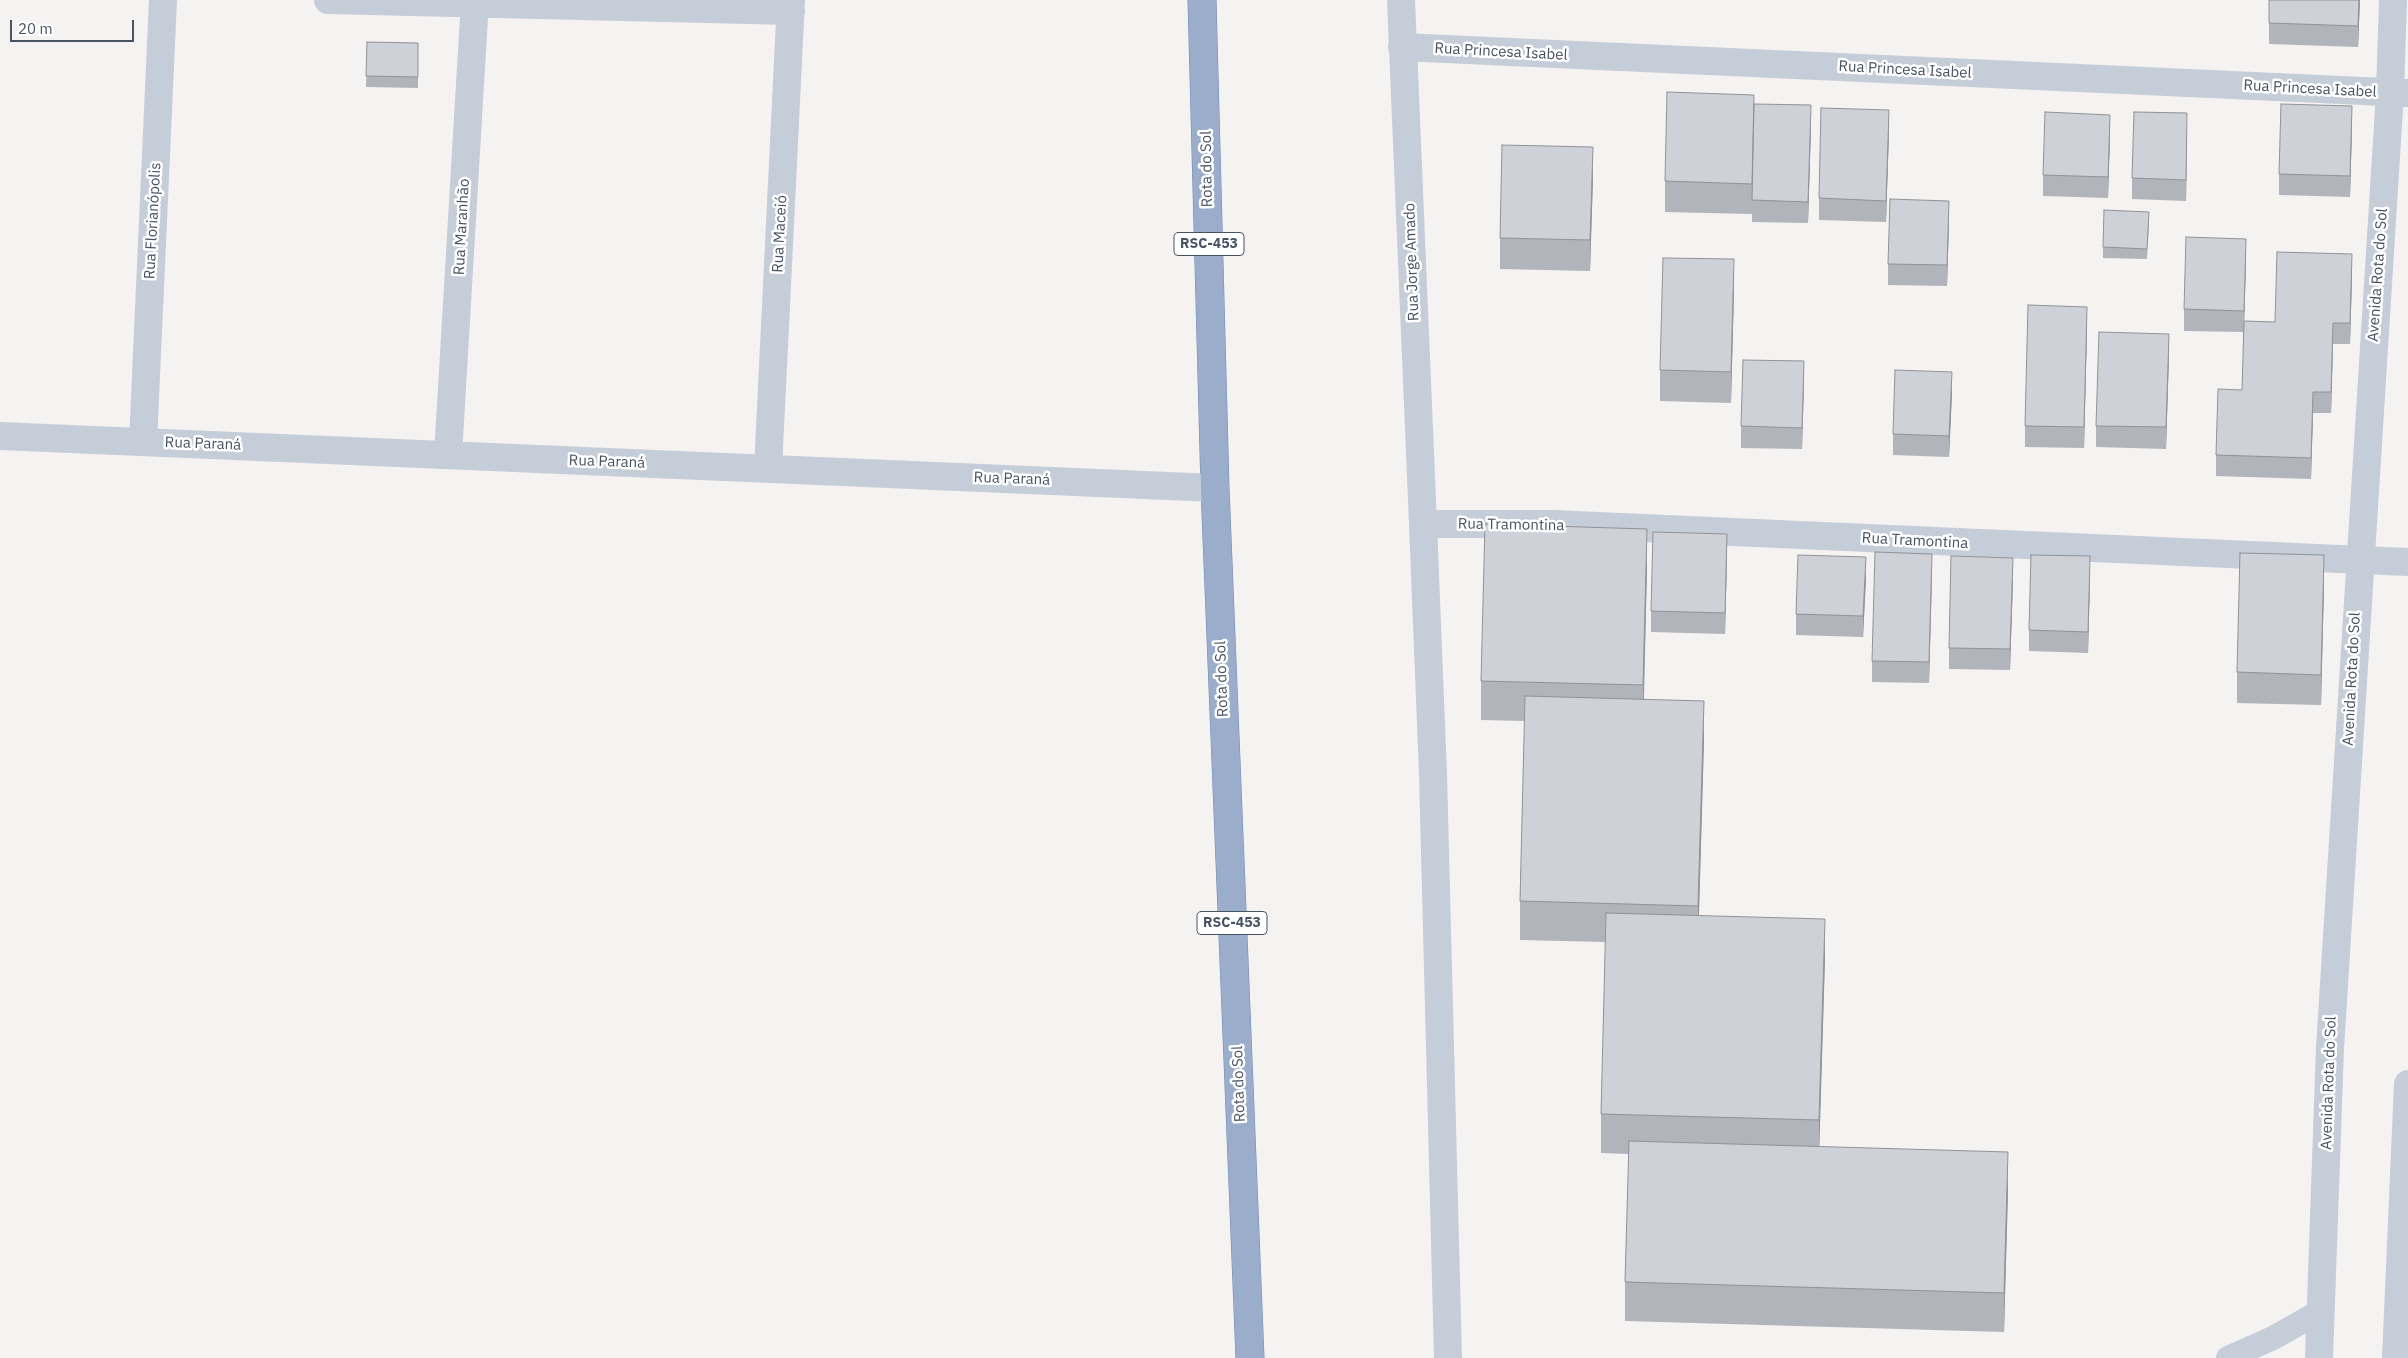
<!DOCTYPE html>
<meta charset="utf-8">
<style>
body{margin:0}
#map{position:relative;width:2408px;height:1358px;overflow:hidden;background:#f5f2f2;font-family:"IBM Plex Sans",sans-serif}
canvas{display:block}
.scale{position:absolute;left:10px;top:20px;width:124px;height:22px;box-sizing:border-box;border:2px solid #475362;border-top:0;padding-left:6px;font-size:15px;line-height:18px;white-space:nowrap;color:#475362;-webkit-text-stroke:4px #fff;paint-order:stroke}
</style>
<div id="map">
<canvas width="2408" height="1358"></canvas>
<div class="scale">20 m</div>
</div>
<script>
const c = document.querySelector('canvas').getContext('2d');
c.lineJoin = 'round';
function shape(rows) {
  const path = new Path2D();
  for (const r of rows) {
    path.moveTo(r[0], r[1]);
    for (let i = 2; i < r.length; i += 2) path.lineTo(r[i], r[i + 1]);
  }
  return path;
}
function trace(path, color, width, dash) {
  c.strokeStyle = color;
  c.lineWidth = width;
  c.lineCap = dash ? 'butt' : 'round';
  c.setLineDash(dash || []);
  c.stroke(path);
}
function fillPath(path, color) {
  c.fillStyle = color;
  c.fill(path, 'evenodd');
}
function write(font, color, halo, rows, align = 'center') {
  c.font = font + ' "IBM Plex Sans",sans-serif';
  c.lineWidth = 5;
  c.setLineDash([]);
  c.textBaseline = 'middle';
  c.strokeStyle = halo;
  c.fillStyle = color;
  for (const [text, x, y, turn = 0] of rows) {
    c.save();
    c.translate(x, y);
    c.rotate((+turn || 0) * Math.PI / 180);
    c.textAlign = isNaN(turn) ? turn : align;
    if (halo) c.strokeText(text, 0, 0);
    c.fillText(text, 0, 0);
    c.restore();
  }
}
const trunk = shape([
 [1202,0,1215,488,1250,1358]
]);
trace(trunk, '#7089b2', 29);
trace(shape([
 [2228,1358,2273,1338,2321,1311]
]), '#c5cdd8', 24);
trace(shape([
 [328,0,791,11],
 [1402,47,2407,93],
 [0,436,1215,488],
 [143,442,163,0],
 [448,455,475,0],
 [768,468,791,0],
 [1423,524,1433,774,1448,1358],
 [2319,1358,2330,1048,2390,93,2393,0],
 [2396,1358,2408,1084]
]), '#c5cdd8', 28);
trace(shape([
 [1401,0,1423,524,1553,524,2408,562]
]), '#c5cdd8', 28);
trace(trunk, '#9aaecc', 28);
fillPath(shape([
 [2269,0,2360,0,2358,47,2269,44],
 [367,42,418,43,418,88,366,87],
 [1754,104,1811,127,1808,223,1752,222,1752,214,1665,212,1665,181],
 [2352,127,2350,197,2279,195,2279,174],
 [1889,131,1886,222,1819,220,1819,198],
 [2187,134,2186,201,2132,199,2132,178],
 [2110,136,2108,198,2043,196,2043,175],
 [1593,178,1590,271,1500,269,1500,238],
 [1949,222,1947,286,1888,285,1888,264],
 [2149,223,2147,259,2103,258,2103,247],
 [2246,260,2244,321,2275,322,2352,276,2350,344,2333,344,2331,413,2313,413,2311,479,2216,476,2216,455,2242,390,2244,332,2184,331,2184,309],
 [1734,290,1731,403,1660,401,1660,370],
 [2087,328,2084,448,2025,447,2025,426],
 [2169,355,2166,449,2096,447,2096,426],
 [1804,382,1802,449,1741,448,1741,426],
 [1952,393,1949,457,1893,455,1893,434],
 [1727,555,1725,634,1651,632,1651,611],
 [1647,568,1644,699,1704,740,1699,916,1825,958,1819,1147,2008,1191,2004,1332,1625,1321,1625,1282,1629,1154,1601,1153,1601,1114,1606,942,1520,940,1520,901,1525,721,1481,720,1481,681],
 [1932,575,1929,683,1872,682,1872,661],
 [2090,577,2088,653,2029,651,2029,630],
 [1866,578,1863,637,1796,635,1796,614],
 [2013,579,2010,670,1949,669,1949,648],
 [2324,585,2321,705,2237,703,2237,672]
]), '#b1b4ba');
fillPath(shape([
 [2359,0,2360,0,2358,47,2358,26],
 [1811,105,1811,127,1808,223,1808,202],
 [2352,106,2352,127,2350,197,2350,176],
 [1889,110,1889,131,1886,222,1886,201],
 [2187,113,2187,134,2186,201,2186,180],
 [2110,115,2110,136,2108,198,2108,177],
 [1593,147,1593,178,1590,271,1590,240],
 [1949,201,1949,222,1947,286,1947,265],
 [2246,239,2246,260,2244,332,2244,311],
 [2352,254,2352,276,2350,344,2350,323],
 [1734,259,1734,290,1731,403,1731,372],
 [2087,307,2087,328,2084,448,2084,427],
 [2333,323,2333,344,2331,413,2331,392],
 [2169,334,2169,355,2166,449,2166,427],
 [1804,361,1804,382,1802,449,1802,428],
 [1952,372,1952,393,1949,457,1949,436],
 [2313,392,2313,413,2311,479,2311,458],
 [1647,529,1647,568,1643,724,1643,685],
 [1727,534,1727,555,1725,634,1725,613],
 [1932,554,1932,575,1929,683,1929,662],
 [2324,555,2324,585,2321,705,2321,675],
 [2090,556,2090,577,2088,653,2088,632],
 [1866,557,1866,578,1863,637,1863,616],
 [2013,558,2013,579,2010,670,2010,649],
 [1704,701,1704,740,1698,945,1698,906],
 [1825,919,1825,958,1819,1159,1819,1120],
 [2008,1152,2008,1191,2004,1332,2004,1293]
]), '#909297');
const building = shape([
 [2269,0,2359,0,2358,26,2269,23,2269,0],
 [367,42,418,43,418,77,366,76,367,42],
 [1667,92,1754,95,1752,184,1665,181,1667,92],
 [1754,104,1811,105,1808,202,1752,200,1754,104],
 [2281,104,2352,106,2350,176,2279,174,2281,104],
 [1821,108,1889,110,1886,201,1819,198,1821,108],
 [2045,112,2110,115,2108,177,2043,175,2045,112],
 [2134,112,2187,113,2186,180,2132,178,2134,112],
 [1502,145,1593,147,1590,240,1500,238,1502,145],
 [1890,199,1949,201,1947,265,1888,264,1890,199],
 [2104,210,2149,212,2147,249,2103,247,2104,210],
 [2186,237,2246,239,2244,311,2184,309,2186,237],
 [2277,252,2352,254,2350,323,2333,323,2331,392,2313,392,2311,458,2216,455,2218,389,2242,390,2244,321,2275,322,2277,252],
 [1663,258,1734,259,1731,372,1660,370,1663,258],
 [2028,305,2087,307,2084,427,2025,426,2028,305],
 [2099,332,2169,334,2166,427,2096,426,2099,332],
 [1743,360,1804,361,1802,428,1741,426,1743,360],
 [1895,370,1952,372,1949,436,1893,434,1895,370],
 [1485,524,1647,529,1643,685,1481,681,1485,524],
 [1653,532,1727,534,1725,613,1651,611,1653,532],
 [1875,552,1932,554,1929,662,1872,661,1875,552],
 [2240,553,2324,555,2321,675,2237,672,2240,553],
 [1798,555,1866,557,1863,616,1796,614,1798,555],
 [2031,555,2090,556,2088,632,2029,630,2031,555],
 [1951,556,2013,558,2010,649,1949,648,1951,556],
 [1525,696,1704,701,1698,906,1520,901,1525,696],
 [1606,913,1825,919,1819,1120,1601,1114,1606,913],
 [1629,1141,2008,1152,2004,1293,1625,1282,1629,1141]
]);
fillPath(building, '#ced1d8');
trace(building, '#909297', 1);
for (const [x, y, w] of [
 [1209,244,70],
 [1232,923,70]
]) {
  const box = new Path2D();
  box.roundRect(x - w / 2, y - 11.5, w, 23, 4);
  c.fillStyle = '#fff';
  c.fill(box);
  trace(box, '#475362', 1);
}
write('bold 14px', '#475362', null, [
 ["RSC-453",1209,244],
 ["RSC-453",1232,923]
]);
write('15px', '#475362', '#fff', [
 ["Rua Princesa Isabel",1501,52,3],
 ["Rua Princesa Isabel",1905,70,3],
 ["Rua Princesa Isabel",2310,89,3],
 ["Rota do Sol",1207,169,-91],
 ["Rua Florianópolis",153,221,-87],
 ["Rua Maranhão",462,227,-87],
 ["Rua Maceió",780,234,-87],
 ["Rua Jorge Amado",1412,262,-92],
 ["Avenida Rota do Sol",2378,275,-86],
 ["Rua Paraná",203,444,2],
 ["Rua Paraná",607,462,2],
 ["Rua Paraná",1012,479,2],
 ["Rua Tramontina",1511,525,1],
 ["Rua Tramontina",1915,541,3],
 ["Rota do Sol",1222,679,-92],
 ["Avenida Rota do Sol",2352,679,-87],
 ["Avenida Rota do Sol",2329,1083,-88],
 ["Rota do Sol",1239,1084,-92]
]);
</script>
